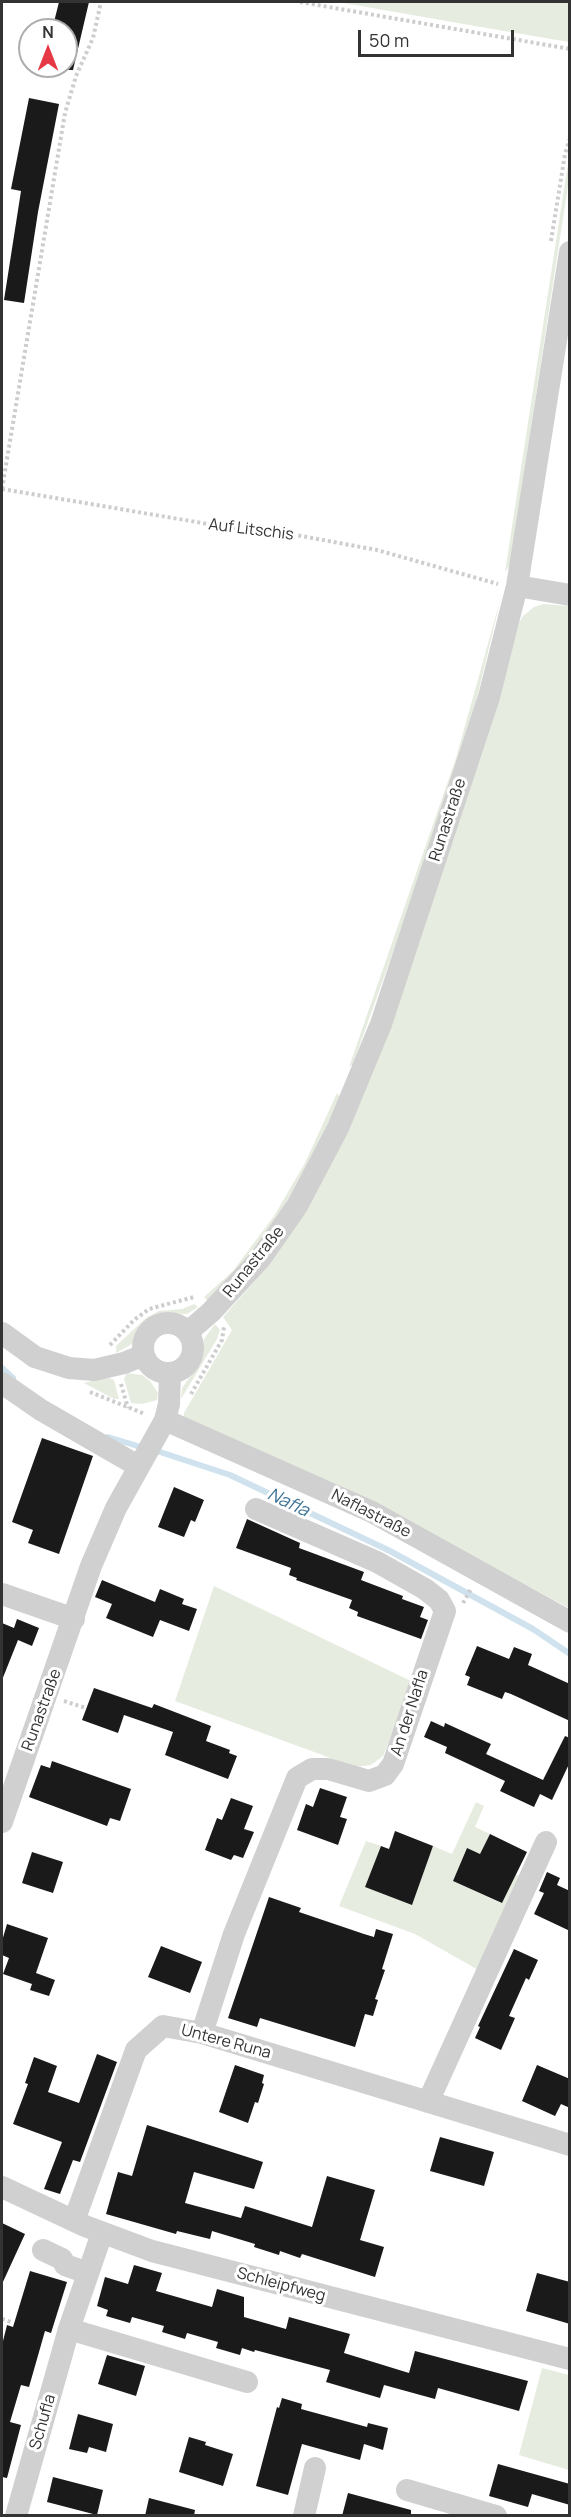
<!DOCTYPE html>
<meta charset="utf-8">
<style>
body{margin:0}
#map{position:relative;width:571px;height:2517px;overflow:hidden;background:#fff;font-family:Manrope,sans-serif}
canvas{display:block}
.frame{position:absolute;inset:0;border:3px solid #333;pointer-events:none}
.north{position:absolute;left:18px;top:18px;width:60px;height:60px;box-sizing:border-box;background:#fff;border:2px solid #adadad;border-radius:50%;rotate:0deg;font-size:16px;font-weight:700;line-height:24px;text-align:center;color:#333}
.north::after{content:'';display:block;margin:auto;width:21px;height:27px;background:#e63946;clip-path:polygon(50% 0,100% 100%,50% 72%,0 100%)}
.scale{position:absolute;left:358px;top:30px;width:156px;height:27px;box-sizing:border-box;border:3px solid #333;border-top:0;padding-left:8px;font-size:18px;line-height:21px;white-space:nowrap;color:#333;-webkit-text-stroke:4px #fff;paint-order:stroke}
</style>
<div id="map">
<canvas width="571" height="2517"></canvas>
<div class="frame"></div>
<div class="north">N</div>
<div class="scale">50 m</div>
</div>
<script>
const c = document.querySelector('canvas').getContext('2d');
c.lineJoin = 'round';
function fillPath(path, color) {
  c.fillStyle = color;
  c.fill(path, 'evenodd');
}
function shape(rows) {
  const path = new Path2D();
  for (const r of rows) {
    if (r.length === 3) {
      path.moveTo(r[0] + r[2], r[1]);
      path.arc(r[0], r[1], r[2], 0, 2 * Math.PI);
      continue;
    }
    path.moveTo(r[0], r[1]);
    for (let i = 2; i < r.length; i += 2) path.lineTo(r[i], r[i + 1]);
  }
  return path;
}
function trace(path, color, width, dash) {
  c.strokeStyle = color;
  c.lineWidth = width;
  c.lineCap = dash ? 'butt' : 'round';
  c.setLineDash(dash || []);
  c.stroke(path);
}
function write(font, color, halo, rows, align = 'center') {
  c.font = font + ' Manrope,sans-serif';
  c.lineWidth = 6;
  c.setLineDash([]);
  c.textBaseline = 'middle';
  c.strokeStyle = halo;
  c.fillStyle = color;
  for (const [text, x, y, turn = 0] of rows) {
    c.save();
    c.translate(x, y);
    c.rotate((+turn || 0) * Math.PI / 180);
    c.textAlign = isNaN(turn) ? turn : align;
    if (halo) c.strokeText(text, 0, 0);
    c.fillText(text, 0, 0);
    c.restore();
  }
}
fillPath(shape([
 [338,2,569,2,569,42,475,26],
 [569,157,569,179,510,565,505,572],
 [501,597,474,711,402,927,353,1064,349,1067,456,758],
 [543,604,569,606,569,1608,336,1484,184,1418,184,1413,232,1330,223,1317,270,1264,415,956,499,699,519,623,523,616,534,607],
 [337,1093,340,1097,327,1126,279,1216,258,1247,208,1301,204,1297,233,1271,274,1216,305,1163],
 [194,1304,198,1307,187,1314,163,1315,146,1322,132,1344,116,1353,116,1346,146,1318,159,1311,182,1309],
 [215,1324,220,1330,217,1339,181,1399,182,1388,201,1361,204,1339],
 [127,1373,142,1375,150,1381,158,1393,157,1400,142,1404,131,1403,124,1379],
 [107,1377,114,1380,119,1399,114,1399,84,1383],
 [214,1586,413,1682,383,1756,371,1765,355,1767,175,1701],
 [476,1802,484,1806,475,1827,490,1834,480,1854,467,1849,453,1881,501,1903,515,1874,525,1879,480,1971,415,1934,339,1906,366,1841,381,1846,365,1887,412,1904,433,1846,452,1854],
 [542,2368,569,2375,569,2470,519,2455]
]), '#e6ecdf');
trace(shape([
 [2,1368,13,1378],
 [108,1437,144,1448],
 [154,1450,230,1475,390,1551,533,1629,570,1654]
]), '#cfe2ee', 6);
fillPath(shape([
 [59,2,89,2,73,70,66,70,66,30,52,30],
 [29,98,59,104,38,212,24,303,4,300,21,191,11,189],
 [42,1438,93,1456,59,1554,28,1543,33,1530,12,1522],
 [174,1487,204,1500,195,1522,191,1520,184,1537,158,1527],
 [247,1519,300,1543,299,1548,364,1572,361,1580,403,1596,402,1599,424,1607,420,1617,428,1620,421,1639,357,1616,358,1612,349,1608,352,1600,296,1580,297,1578,289,1575,291,1568,236,1548],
 [102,1580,155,1602,160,1589,184,1599,182,1604,197,1609,189,1631,160,1620,153,1637,106,1618,112,1604,95,1597],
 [17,1619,39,1628,32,1646,18,1640,2,1680,2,1623,14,1628],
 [477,1646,509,1659,514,1647,532,1654,528,1665,570,1684,570,1721,511,1694,505,1692,502,1699,467,1685,470,1677,465,1675],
 [94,1688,152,1708,154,1704,211,1726,206,1741,230,1750,229,1753,237,1756,228,1779,165,1755,173,1732,124,1715,118,1733,82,1720],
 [431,1721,444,1727,445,1723,491,1744,486,1754,543,1780,565,1736,570,1738,570,1762,552,1800,540,1794,534,1807,500,1791,505,1781,445,1753,447,1747,424,1737],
 [52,1761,131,1789,120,1821,110,1818,107,1826,29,1797,41,1765,50,1768],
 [320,1788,347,1797,340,1817,347,1819,338,1845,297,1830,306,1804,313,1807],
 [231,1798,253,1806,244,1829,254,1832,243,1858,234,1855,231,1860,205,1850,217,1818,222,1820],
 [395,1831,433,1846,412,1905,365,1887,381,1846,389,1849],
 [490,1834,527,1852,502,1903,453,1881,467,1848,480,1854],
 [32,1852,63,1862,53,1893,22,1883],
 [547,1872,560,1878,557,1885,570,1891,570,1931,534,1914,544,1893,539,1891],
 [269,1897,301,1908,299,1912,364,1934,374,1937,376,1929,393,1934,382,1969,385,1970,375,1999,378,2000,373,2016,365,2014,355,2047,260,2018,257,2027,228,2018],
 [7,1924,48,1938,36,1973,55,1980,49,1996,30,1990,32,1984,3,1974,9,1958,2,1955,2,1941],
 [161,1946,202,1962,190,1993,148,1977],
 [514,1949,538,1960,529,1980,526,1978,509,2016,515,2018,501,2050,475,2038,480,2027,478,2026],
 [97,2054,117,2062,80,2162,73,2160,60,2194,44,2189,62,2142,13,2124,28,2084,25,2083,34,2057,57,2066,48,2092,79,2103],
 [235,2065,264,2075,262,2083,264,2084,258,2103,255,2102,248,2123,219,2112],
 [537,2065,570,2079,570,2108,561,2104,555,2116,522,2101],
 [147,2125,263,2162,254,2189,194,2172,185,2203,241,2218,245,2206,312,2227,327,2176,375,2190,360,2240,384,2247,375,2277,302,2254,300,2258,280,2251,279,2255,254,2247,255,2244,212,2231,210,2239,177,2231,176,2234,106,2214,118,2172,132,2176],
 [440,2137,494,2152,484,2186,430,2171],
 [2,2223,25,2234,2,2284],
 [134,2265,162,2273,156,2291,212,2307,217,2289,244,2297,244,2317,286,2329,289,2317,350,2334,344,2353,409,2373,415,2351,528,2381,519,2411,438,2388,435,2399,384,2385,380,2398,326,2382,330,2370,255,2350,254,2352,242,2348,240,2355,216,2348,218,2342,187,2333,185,2339,162,2332,164,2326,132,2317,130,2323,106,2316,108,2310,97,2306,105,2277,128,2284],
 [30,2271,67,2282,51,2333,45,2331,29,2387,21,2385,10,2422,21,2425,7,2478,2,2477,2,2345,7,2325,13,2327],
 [537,2273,570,2282,570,2324,526,2311],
 [107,2355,145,2366,136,2396,98,2384],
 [282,2398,302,2404,301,2409,367,2427,368,2423,388,2428,383,2450,364,2444,360,2460,302,2444,288,2495,256,2486,277,2407,279,2408],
 [78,2414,113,2424,106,2452,89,2447,87,2453,69,2449],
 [189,2437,206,2442,205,2445,233,2454,223,2486,179,2472],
 [498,2464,570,2484,570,2505,532,2494,528,2507,489,2496],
 [53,2477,103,2490,97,2515,47,2502],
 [348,2493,411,2510,411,2516,342,2516],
 [149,2498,195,2510,194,2516,145,2516]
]), '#1a1a1a');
trace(shape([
 [300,2,570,49],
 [551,241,565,154,570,138],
 [2,489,214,525,296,535,377,550,498,584],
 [2,489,65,113,76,76,93,38,101,2],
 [110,1345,134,1320,149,1309,194,1297],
 [121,1384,128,1408],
 [90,1392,145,1414],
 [191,1394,222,1340,224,1327],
 [463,1603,471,1589],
 [64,1701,86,1708],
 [2,2319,11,2322]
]), '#cdcdcd', 4, [3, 3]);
trace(shape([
 [517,586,570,595],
 [168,1348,25],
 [188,1332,211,1312,260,1259,297,1206,338,1128,381,1024,489,697,517,586,570,252],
 [2,1333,35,1357,69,1368,94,1370,124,1363,144,1355],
 [2,1383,41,1410,138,1466],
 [165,1420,372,1512,570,1622],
 [2,1594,74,1619],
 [2,1822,91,1566,116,1508,165,1420,169,1404,170,1374],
 [202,2033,234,1934,297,1778,312,1769,328,1769,369,1781,385,1775,393,1764,445,1611,439,1600,425,1589,377,1562,256,1509],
 [428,2102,546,1842],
 [2,2187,85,2226,152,2251,570,2359],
 [74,2221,136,2050,163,2026,202,2033,570,2145],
 [43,2250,62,2259,65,2265,88,2273],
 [69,2329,247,2382],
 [407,2490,496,2516],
 [16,2516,69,2329,102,2233],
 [304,2516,315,2468]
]), '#d0d0d0', 22);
write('16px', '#333', '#fff', [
 ["Auf Litschis",251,530,7],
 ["Runastraße",448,820,-72],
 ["Runastraße",254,1262,-51],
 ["Naflastraße",371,1514,27],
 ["Runastraße",42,1710,-70],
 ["An der Nafla",410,1713,-72],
 ["Untere Runa",226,2042,15],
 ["Schleipfweg",281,2285,15],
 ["Schufla",43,2422,-74]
]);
write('italic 18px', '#3f7597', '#fff', [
 ["Nafla",288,1503,25]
]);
</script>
